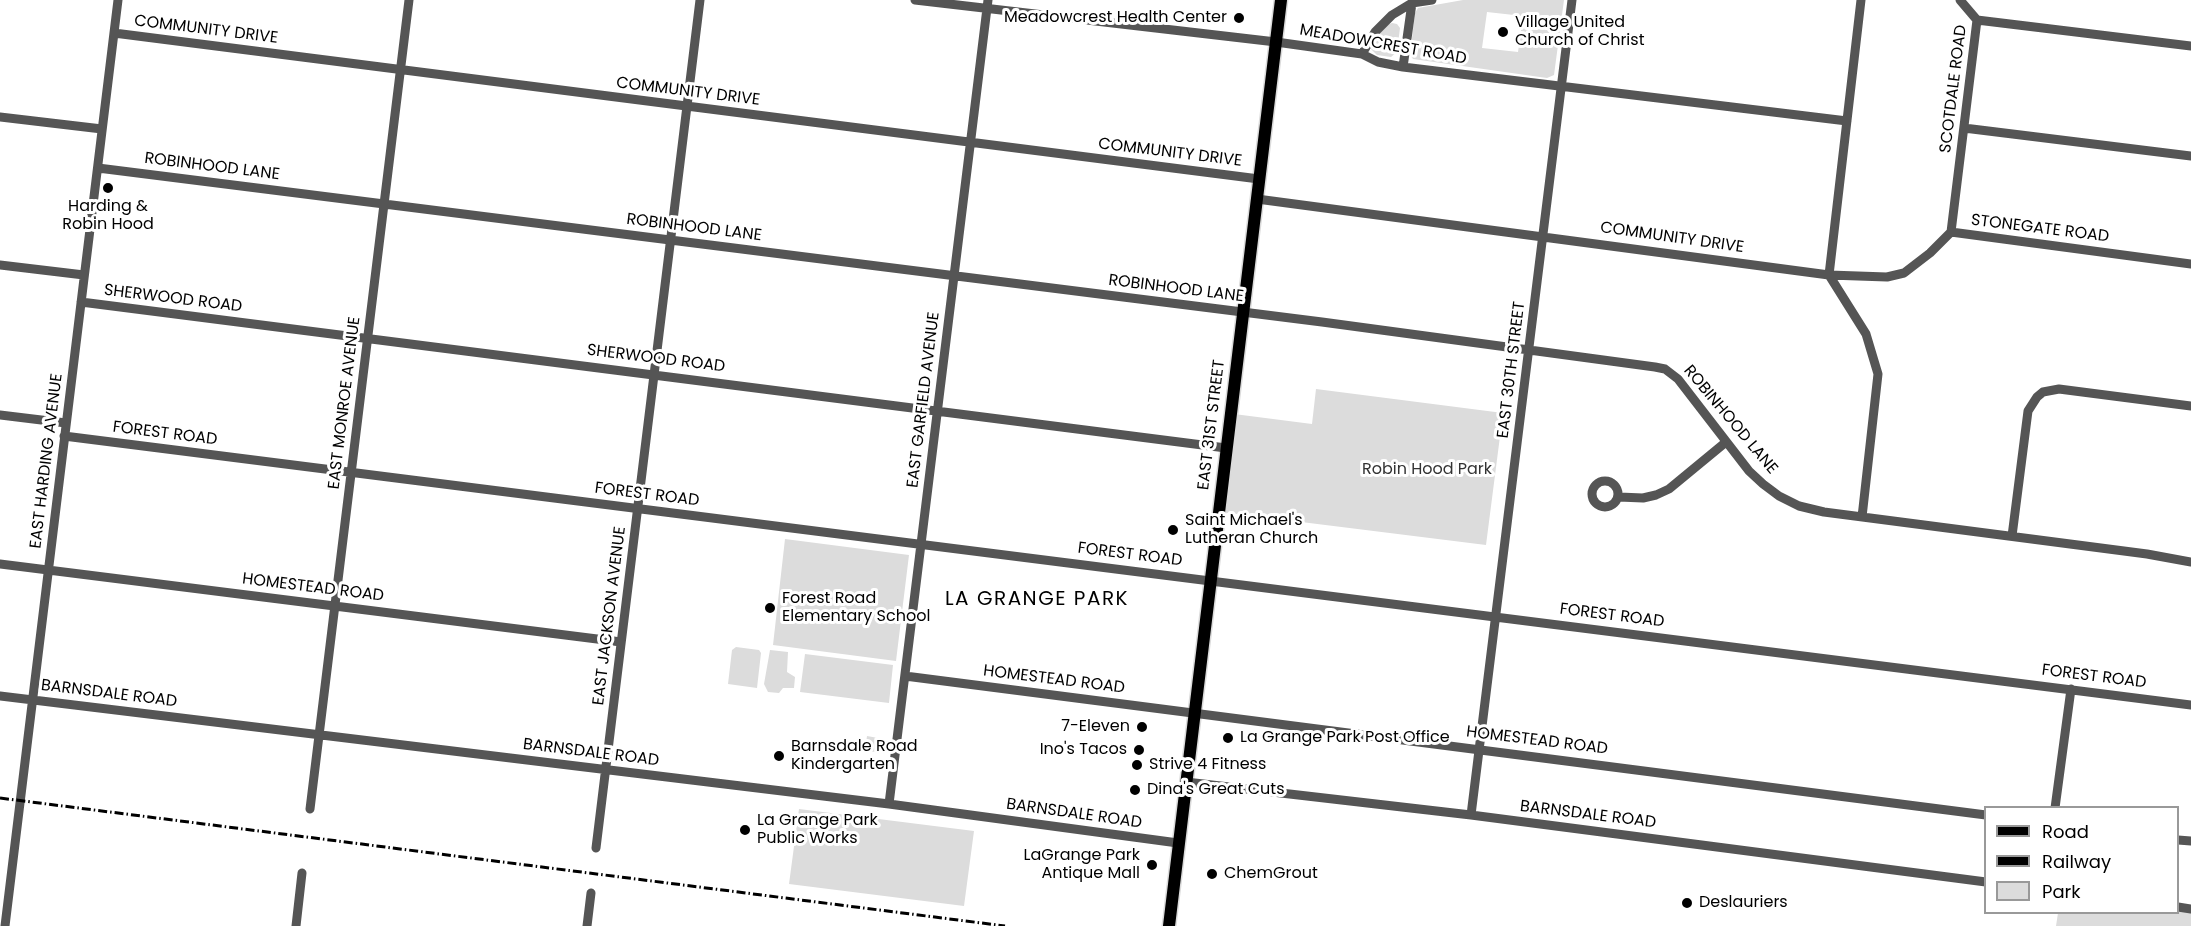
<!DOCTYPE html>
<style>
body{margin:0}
#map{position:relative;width:2191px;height:926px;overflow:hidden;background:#fff;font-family:Poppins,sans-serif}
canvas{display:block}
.legend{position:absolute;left:1984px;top:806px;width:195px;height:108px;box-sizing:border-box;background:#fff;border:2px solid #999;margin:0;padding:8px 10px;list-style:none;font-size:18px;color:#000}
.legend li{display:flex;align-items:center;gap:12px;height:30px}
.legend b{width:30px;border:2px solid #999}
</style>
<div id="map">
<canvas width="2191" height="926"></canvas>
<ul class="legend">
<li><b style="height:8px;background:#000"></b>Road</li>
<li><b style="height:8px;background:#000"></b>Railway</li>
<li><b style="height:16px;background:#dcdcdc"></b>Park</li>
</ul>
</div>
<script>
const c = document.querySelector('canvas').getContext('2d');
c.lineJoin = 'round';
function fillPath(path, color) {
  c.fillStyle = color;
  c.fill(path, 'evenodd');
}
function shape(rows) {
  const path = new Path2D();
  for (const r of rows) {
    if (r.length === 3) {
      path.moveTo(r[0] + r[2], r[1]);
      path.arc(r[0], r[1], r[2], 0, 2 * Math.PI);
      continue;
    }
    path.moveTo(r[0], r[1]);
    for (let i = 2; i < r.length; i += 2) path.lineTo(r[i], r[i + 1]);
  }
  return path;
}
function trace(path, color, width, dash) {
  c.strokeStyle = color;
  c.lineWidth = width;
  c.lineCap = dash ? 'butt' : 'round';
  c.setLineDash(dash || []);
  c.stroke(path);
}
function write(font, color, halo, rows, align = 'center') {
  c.font = font + ' Poppins,sans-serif';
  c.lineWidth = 6;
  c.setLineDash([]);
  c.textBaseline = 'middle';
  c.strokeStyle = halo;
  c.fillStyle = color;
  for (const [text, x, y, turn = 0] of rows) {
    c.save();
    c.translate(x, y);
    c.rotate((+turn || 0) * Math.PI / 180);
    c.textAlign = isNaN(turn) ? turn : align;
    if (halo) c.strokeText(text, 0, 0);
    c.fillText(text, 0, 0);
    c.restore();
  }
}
fillPath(shape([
 [1463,0,1564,0,1554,75,1547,78,1413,59,1410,55,1415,13,1418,8],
 [1487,12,1523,16,1518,52,1482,48],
 [1392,23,1397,24,1400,28,1397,52,1391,57,1377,55,1371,49,1373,42,1387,25],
 [1316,389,1503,413,1486,545,1221,512,1234,414,1312,424],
 [785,539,909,555,896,661,773,645],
 [736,647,759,650,761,653,757,688,728,684,732,650],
 [770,650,788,652,787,672,795,677,794,688,783,688,779,693,768,692,764,684],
 [805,654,893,665,889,703,800,692],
 [867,736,878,738,876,752,865,751],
 [799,809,974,831,964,906,789,884],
 [2178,911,2191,913,2191,926,2056,926,2058,913,2178,912]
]), '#dcdcdc');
const major = shape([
 [1169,926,1281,0]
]);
trace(major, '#dbdbdb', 15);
trace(shape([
 [915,0,1276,42,1362,54,1378,62,1403,67,1847,121],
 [1861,0,1829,275,1887,277,1904,273,1930,253,1951,232,2191,264],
 [1960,0,1977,20],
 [114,33,1259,179],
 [1362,54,1375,32,1392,15,1412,3,1432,0],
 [1403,67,1412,3],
 [0,117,102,129],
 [1964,128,2191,156],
 [98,168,1322,322,1655,367,1665,369,1678,379,1749,471,1763,484,1779,496,1799,506,1824,512,2147,554,2191,562],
 [1257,199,1829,275,1866,334,1878,374,1862,517],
 [1951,232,1977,20,2191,46],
 [0,265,84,275],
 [81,302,1226,448],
 [0,415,66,423],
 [64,436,2191,705],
 [1605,494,13],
 [1619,497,1643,498,1656,495,1669,489,1726,442],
 [2012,536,2028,411,2037,397,2043,392,2059,389,2191,406],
 [0,564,621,642],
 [905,676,1986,815],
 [0,696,889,804,1178,843],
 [1186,782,1471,815,1986,882],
 [889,804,988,0],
 [2055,808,2071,689],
 [310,809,409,0],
 [1471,815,1572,0],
 [2178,840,2191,841],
 [596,848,700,0],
 [2178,907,2191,909],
 [5,926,118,0],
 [296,926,302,873],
 [587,926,591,893]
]), '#555', 9);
trace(major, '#000', 12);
trace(shape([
 [0,798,1005,926]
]), '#000', 3, [9, 3, 1.5, 3]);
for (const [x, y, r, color] of [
 [1239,18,6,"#000"],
 [1503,32,6,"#000"],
 [108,188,6,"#000"],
 [1173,530,6,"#000"],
 [770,608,6,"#000"],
 [1142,727,6,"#000"],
 [1228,738,6,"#000"],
 [1139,750,6,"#000"],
 [779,756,6,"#000"],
 [1137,765,6,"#000"],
 [1135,790,6,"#000"],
 [745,830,6,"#000"],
 [1152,865,6,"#000"],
 [1212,874,6,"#000"],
 [1687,903,6,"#000"]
]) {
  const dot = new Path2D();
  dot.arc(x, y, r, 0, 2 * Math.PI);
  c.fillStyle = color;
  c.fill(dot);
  trace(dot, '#fff', 2);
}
write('16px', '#000', '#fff', [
 ["Meadowcrest Health Center",1227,18,"right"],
 ["Village United",1515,23],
 ["Church of Christ",1515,41],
 ["Harding &",108,207,"center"],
 ["Robin Hood",108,225,"center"],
 ["Saint Michael's",1185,521],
 ["Lutheran Church",1185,539],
 ["Forest Road",782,599],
 ["Elementary School",782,617],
 ["7-Eleven",1130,727,"right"],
 ["La Grange Park Post Office",1240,738],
 ["Barnsdale Road",791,747],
 ["Kindergarten",791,765],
 ["Ino's Tacos",1127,750,"right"],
 ["Strive 4 Fitness",1149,765],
 ["Dina's Great Cuts",1147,790],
 ["La Grange Park",757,821],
 ["Public Works",757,839],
 ["LaGrange Park",1140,856,"right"],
 ["Antique Mall",1140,874,"right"],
 ["ChemGrout",1224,874],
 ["Deslauriers",1699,903]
], 'left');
write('16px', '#000', '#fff', [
 ["COMMUNITY DRIVE",206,30,7],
 ["MEADOWCREST ROAD",1383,45,10],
 ["SCOTDALE ROAD",1954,89,-83],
 ["COMMUNITY DRIVE",688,92,7],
 ["COMMUNITY DRIVE",1170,153,7],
 ["ROBINHOOD LANE",212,167,7],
 ["ROBINHOOD LANE",694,228,7],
 ["STONEGATE ROAD",2040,229,7],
 ["COMMUNITY DRIVE",1672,238,8],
 ["ROBINHOOD LANE",1176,289,7],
 ["SHERWOOD ROAD",173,299,7],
 ["SHERWOOD ROAD",656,359,7],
 ["EAST 30TH STREET",1512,370,-83],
 ["EAST GARFIELD AVENUE",924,400,-83],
 ["EAST MONROE AVENUE",345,403,-83],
 ["ROBINHOOD LANE",1730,420,50],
 ["EAST 31ST STREET",1212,425,-83],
 ["FOREST ROAD",165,434,7],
 ["EAST HARDING AVENUE",47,461,-83],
 ["FOREST ROAD",647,495,7],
 ["FOREST ROAD",1130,555,7],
 ["HOMESTEAD ROAD",313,588,7],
 ["EAST JACKSON AVENUE",610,616,-83],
 ["FOREST ROAD",1612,616,7],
 ["FOREST ROAD",2094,677,7],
 ["HOMESTEAD ROAD",1054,680,7],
 ["BARNSDALE ROAD",109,694,7],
 ["HOMESTEAD ROAD",1537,741,7],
 ["BARNSDALE ROAD",591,753,7],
 ["BARNSDALE ROAD",1074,814,8],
 ["BARNSDALE ROAD",1588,815,7]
]);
write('16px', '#333', '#fff', [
 ["Robin Hood Park",1427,470]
]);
c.letterSpacing = '1.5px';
write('20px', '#000', '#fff', [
 ["LA GRANGE PARK",1037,600]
]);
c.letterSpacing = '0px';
</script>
